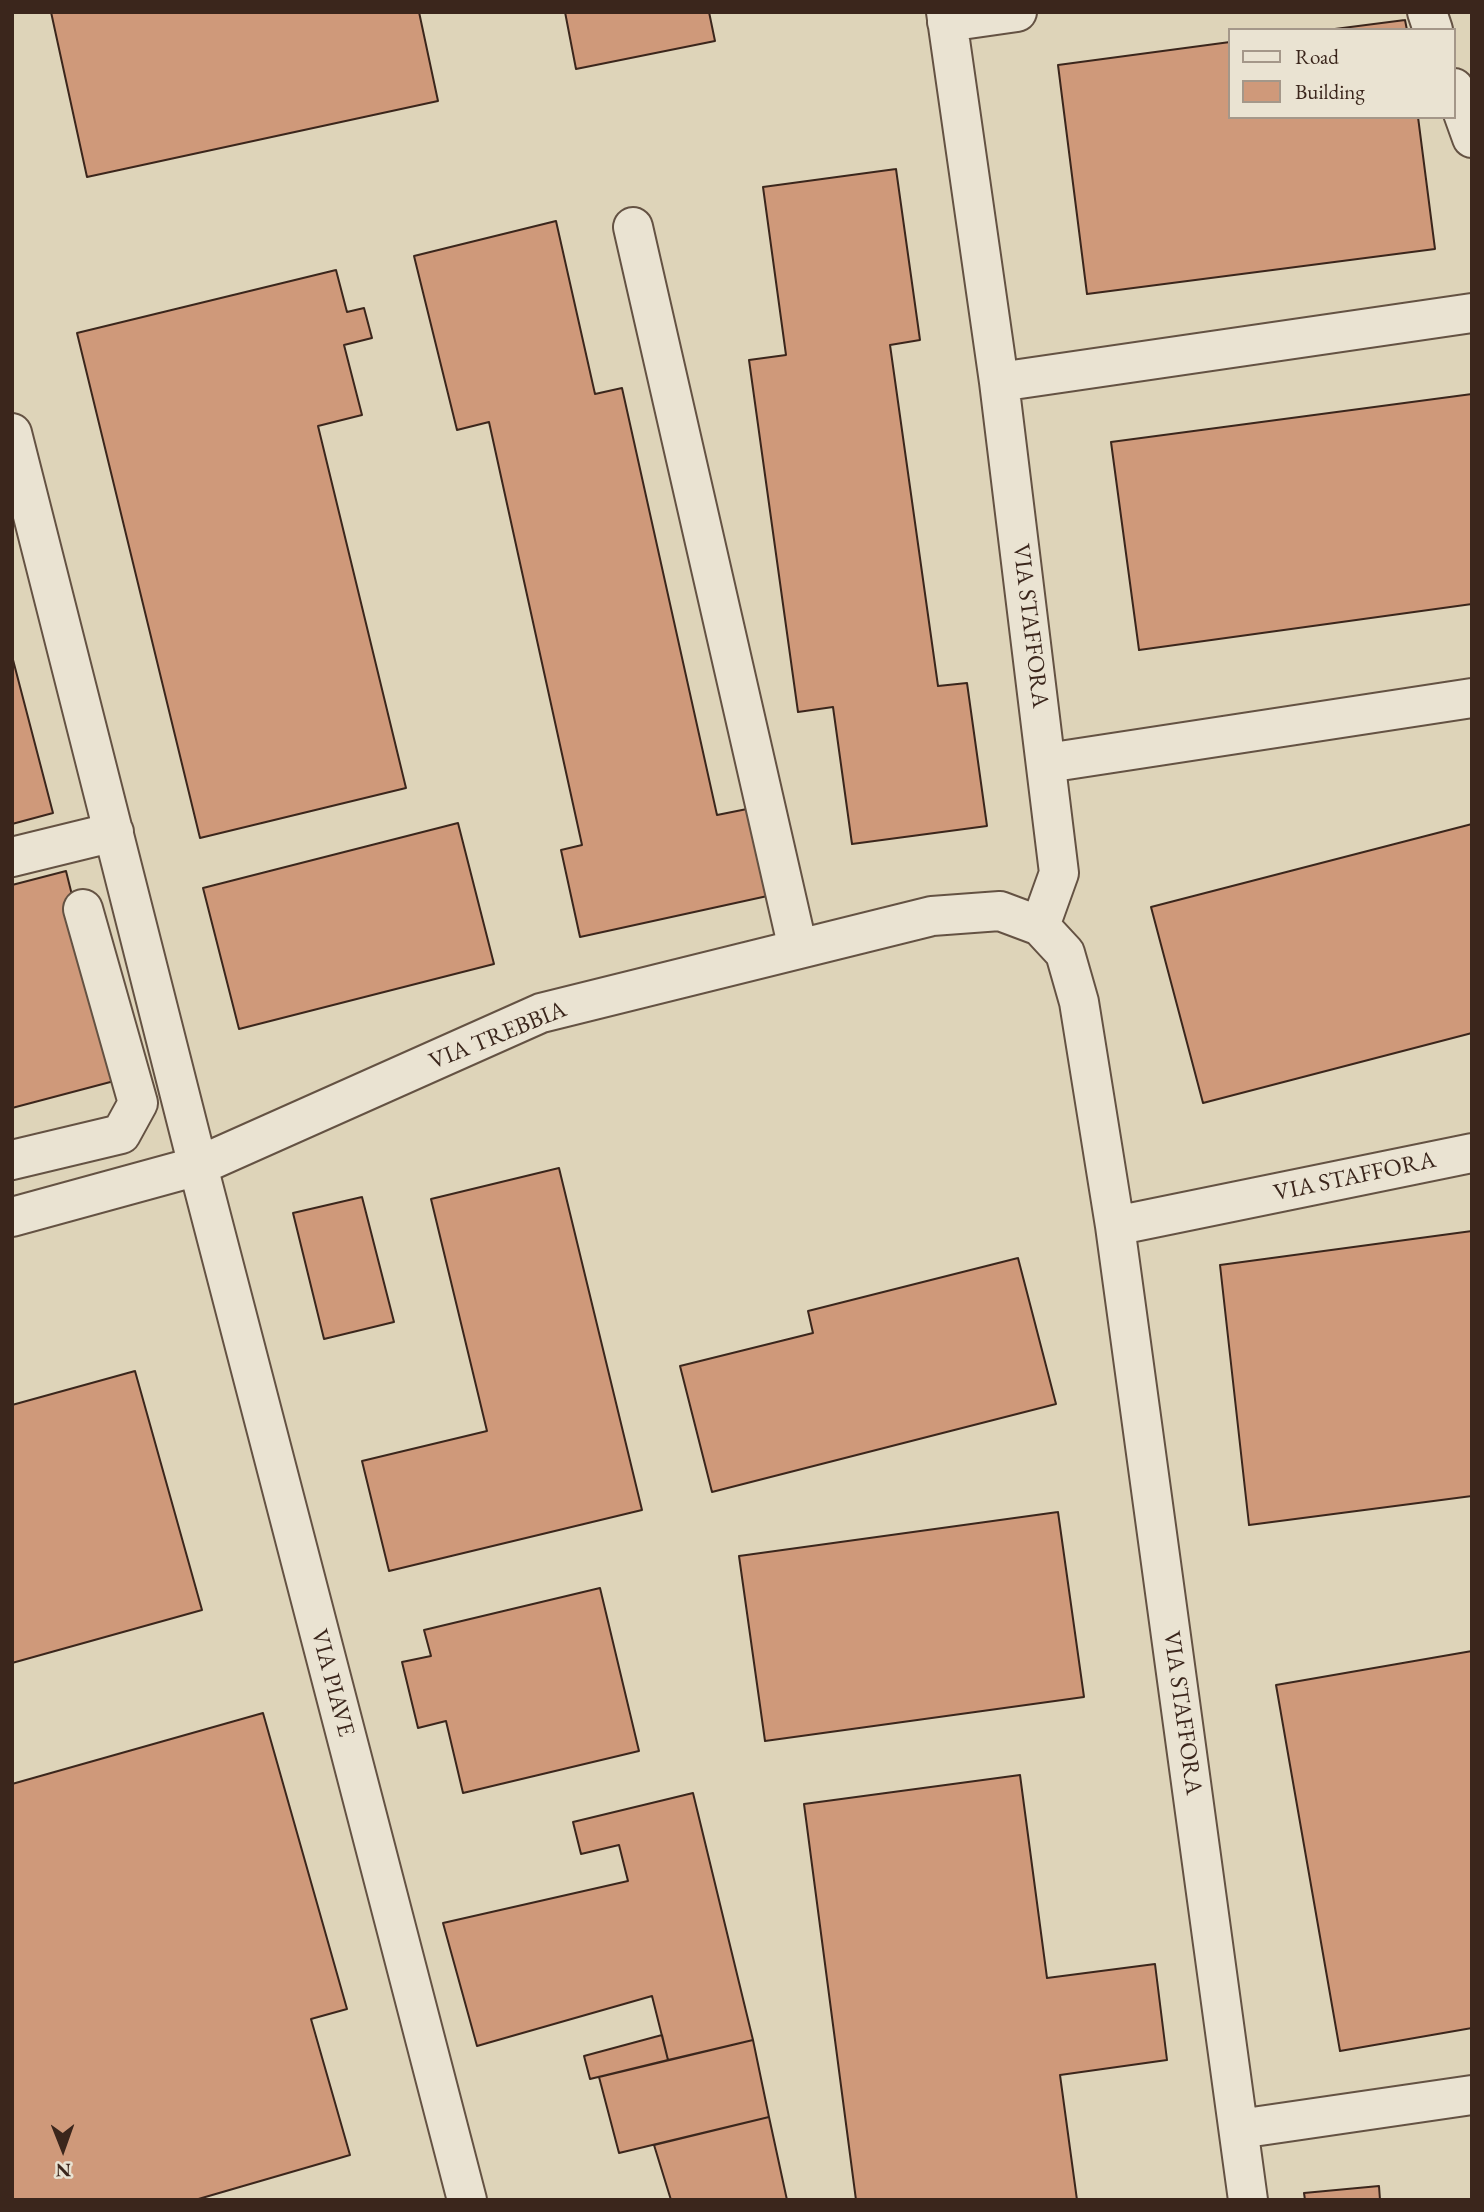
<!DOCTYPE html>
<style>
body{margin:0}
#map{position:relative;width:1484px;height:2212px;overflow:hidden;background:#ded4b9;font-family:"EB Garamond",serif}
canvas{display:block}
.frame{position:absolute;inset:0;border:14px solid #3b261c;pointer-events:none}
.legend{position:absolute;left:1228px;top:28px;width:228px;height:91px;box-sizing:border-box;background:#eae3d2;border:2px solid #a49789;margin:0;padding:9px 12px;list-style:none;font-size:21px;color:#3b261c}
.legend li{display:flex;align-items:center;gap:14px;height:35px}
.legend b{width:35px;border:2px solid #a49789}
.north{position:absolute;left:28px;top:2114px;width:70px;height:70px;-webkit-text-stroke:5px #eae3d2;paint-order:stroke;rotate:179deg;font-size:19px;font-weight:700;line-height:28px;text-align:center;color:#3b261c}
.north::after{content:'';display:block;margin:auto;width:24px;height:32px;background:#3b261c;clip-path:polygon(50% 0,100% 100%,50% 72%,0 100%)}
</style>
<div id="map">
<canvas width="1484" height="2212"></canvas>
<div class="frame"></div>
<ul class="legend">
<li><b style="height:9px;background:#eae3d2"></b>Road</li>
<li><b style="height:19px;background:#cf997a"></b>Building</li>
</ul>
<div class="north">N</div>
</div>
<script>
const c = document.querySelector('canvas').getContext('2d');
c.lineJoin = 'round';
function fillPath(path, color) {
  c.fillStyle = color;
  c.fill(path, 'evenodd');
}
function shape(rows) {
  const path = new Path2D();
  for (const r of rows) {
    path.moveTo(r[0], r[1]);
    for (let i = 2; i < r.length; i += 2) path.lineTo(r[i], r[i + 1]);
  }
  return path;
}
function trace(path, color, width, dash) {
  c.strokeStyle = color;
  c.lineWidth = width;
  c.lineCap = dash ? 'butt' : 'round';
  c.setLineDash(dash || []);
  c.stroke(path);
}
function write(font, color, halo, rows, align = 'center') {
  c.font = font + ' "EB Garamond",serif';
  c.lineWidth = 6;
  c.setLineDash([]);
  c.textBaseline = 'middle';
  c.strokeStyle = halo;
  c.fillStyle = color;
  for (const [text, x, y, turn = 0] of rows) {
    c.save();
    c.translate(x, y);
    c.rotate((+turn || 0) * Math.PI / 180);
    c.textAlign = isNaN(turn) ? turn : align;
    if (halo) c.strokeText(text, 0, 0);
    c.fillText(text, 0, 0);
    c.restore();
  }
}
const building = shape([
 [51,12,419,12,438,101,87,177,51,12],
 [565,12,709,12,715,41,576,69,565,12],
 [1405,20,1407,30,1327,30,1405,20],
 [1230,42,1230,117,1418,117,1435,249,1087,294,1058,65,1230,42],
 [896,169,920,340,890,345,938,686,967,683,987,826,852,844,833,707,798,712,749,360,786,355,763,187,896,169],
 [556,221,595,394,622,388,717,815,752,808,772,895,580,937,561,850,582,845,489,422,457,430,414,256,556,221],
 [336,270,347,312,364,308,372,338,344,345,362,415,318,426,406,788,200,838,77,333,336,270],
 [1472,394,1472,604,1139,650,1111,442,1472,394],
 [12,656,53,813,12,824,12,656],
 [458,823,494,964,239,1029,203,888,458,823],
 [1472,824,1472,1033,1203,1103,1151,907,1472,824],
 [66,871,118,1080,12,1108,12,885,66,871],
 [559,1168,642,1510,389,1571,362,1461,487,1431,431,1199,559,1168],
 [362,1197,394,1322,324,1339,293,1213,362,1197],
 [1472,1231,1472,1496,1249,1525,1220,1265,1472,1231],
 [1018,1258,1056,1404,712,1492,680,1366,813,1333,808,1311,1018,1258],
 [135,1371,202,1610,12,1663,12,1405,135,1371],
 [1058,1512,1084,1697,765,1741,739,1556,1058,1512],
 [600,1588,639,1751,463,1793,446,1721,418,1728,402,1662,431,1656,424,1630,600,1588],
 [1472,1651,1472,2028,1340,2051,1276,1685,1472,1651],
 [263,1713,347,2009,311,2019,350,2155,195,2200,12,2200,12,1784,263,1713],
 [1020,1775,1047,1978,1155,1964,1167,2060,1060,2075,1077,2200,856,2200,804,1804,1020,1775],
 [693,1793,753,2040,668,2060,652,1996,477,2046,443,1923,628,1881,619,1845,581,1854,573,1822,693,1793],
 [662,2035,668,2060,590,2079,584,2056,662,2035],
 [753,2040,769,2117,619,2153,599,2077,753,2040],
 [769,2117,787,2200,671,2200,654,2145,769,2117],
 [1379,2186,1380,2200,1305,2200,1304,2193,1379,2186]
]);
fillPath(building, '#cf997a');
trace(building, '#3b261c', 2);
const minor = shape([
 [946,12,999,382,1059,873,1040,926],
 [1427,12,1433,30],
 [947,22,1017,12],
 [1454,88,1472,138],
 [633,227,798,949],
 [999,382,1472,313],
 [12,433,198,1166,467,2200],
 [1047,763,1472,698],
 [12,857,114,832],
 [12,1160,121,1134,138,1103,83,909],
 [12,1217,198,1166,541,1013,932,916,1000,911,1040,926,1065,953,1079,1002,1115,1226,1248,2200],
 [1115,1226,1472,1153],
 [1239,2129,1472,2095]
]);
trace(minor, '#645243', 42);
trace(minor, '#eae3d2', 38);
write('24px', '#3b261c', '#eae3d2', [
 ["VIA STAFFORA",1030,626,83],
 ["VIA TREBBIA",498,1036,-22],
 ["VIA STAFFORA",1355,1177,-12],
 ["VIA PIAVE",332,1683,75],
 ["VIA STAFFORA",1182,1713,82]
]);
</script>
